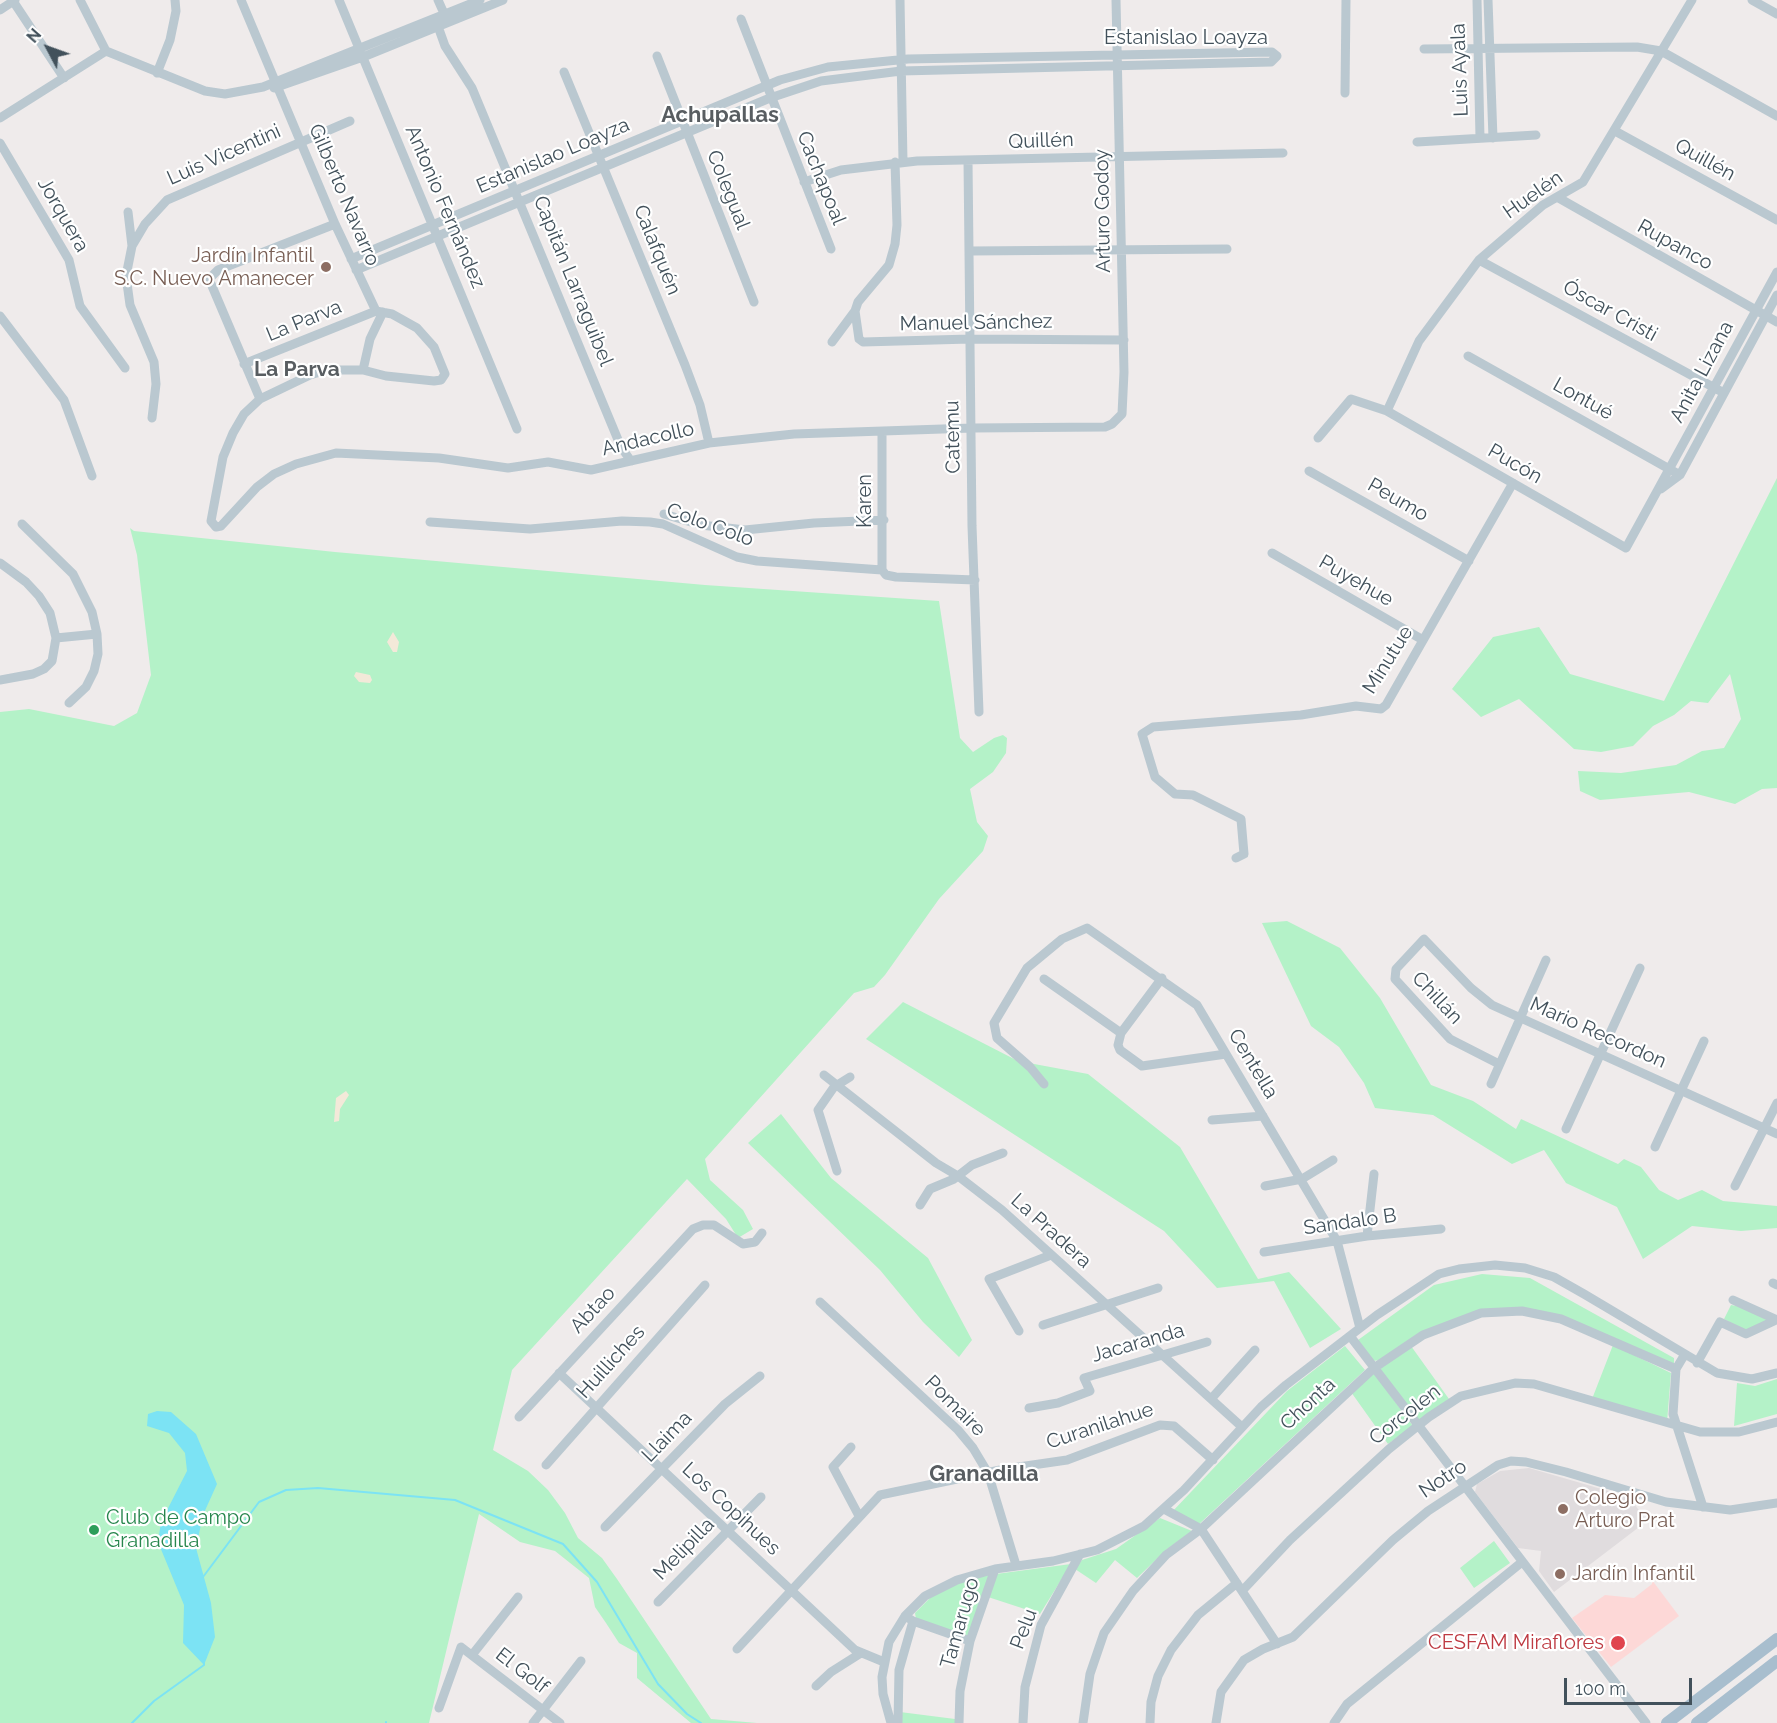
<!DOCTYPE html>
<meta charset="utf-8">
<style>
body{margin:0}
#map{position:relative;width:1777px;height:1723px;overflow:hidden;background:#efebeb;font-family:Raleway,sans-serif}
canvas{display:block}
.north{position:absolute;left:18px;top:18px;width:60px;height:60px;-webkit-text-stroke:4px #fff;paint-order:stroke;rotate:311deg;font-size:16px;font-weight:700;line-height:24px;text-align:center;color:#42515b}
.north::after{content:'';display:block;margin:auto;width:21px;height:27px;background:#42515b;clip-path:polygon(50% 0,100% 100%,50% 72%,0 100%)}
.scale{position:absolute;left:1564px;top:1678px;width:128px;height:27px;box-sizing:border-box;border:3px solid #42515b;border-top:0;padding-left:8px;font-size:18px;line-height:21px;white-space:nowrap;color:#42515b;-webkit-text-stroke:4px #fff;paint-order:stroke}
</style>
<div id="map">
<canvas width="1777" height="1723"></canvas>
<div class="north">N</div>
<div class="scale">100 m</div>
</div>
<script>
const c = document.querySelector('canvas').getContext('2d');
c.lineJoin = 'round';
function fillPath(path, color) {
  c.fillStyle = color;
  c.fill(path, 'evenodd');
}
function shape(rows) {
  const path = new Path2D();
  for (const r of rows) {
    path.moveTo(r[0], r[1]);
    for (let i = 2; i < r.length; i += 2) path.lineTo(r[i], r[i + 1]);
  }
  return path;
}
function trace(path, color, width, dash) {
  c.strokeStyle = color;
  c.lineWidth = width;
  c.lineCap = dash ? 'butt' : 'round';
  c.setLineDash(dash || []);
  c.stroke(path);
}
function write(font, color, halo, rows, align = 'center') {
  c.font = font + ' Raleway,sans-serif';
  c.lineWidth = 4.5;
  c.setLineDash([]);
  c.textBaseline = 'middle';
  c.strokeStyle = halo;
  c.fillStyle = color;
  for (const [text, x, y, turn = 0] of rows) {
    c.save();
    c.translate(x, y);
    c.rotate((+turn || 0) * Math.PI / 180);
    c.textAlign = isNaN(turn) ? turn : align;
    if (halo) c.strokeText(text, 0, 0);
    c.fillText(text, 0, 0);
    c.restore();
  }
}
fillPath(shape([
 [1529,1468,1629,1497,1647,1521,1554,1592,1539,1571,1541,1551,1518,1548,1475,1492,1477,1484,1500,1471]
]), '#e0dcde');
fillPath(shape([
 [1652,1580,1679,1616,1611,1667,1572,1618,1605,1595,1634,1598,1652,1584]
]), '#fdd8d7');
fillPath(shape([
 [1777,478,1777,788,1762,789,1735,804,1689,792,1600,800,1580,791,1578,771,1621,773,1676,765,1702,751,1724,748,1741,719,1730,674,1708,703,1691,701,1674,715,1653,726,1633,746,1601,752,1574,749,1519,699,1481,717,1452,689,1493,637,1539,627,1570,674,1664,701],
 [130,528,134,531,335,552,705,585,939,601,960,738,973,752,994,738,1003,735,1007,738,1006,753,993,772,970,789,977,822,988,836,983,851,939,899,885,975,874,987,854,993,705,1159,710,1180,743,1210,753,1229,738,1238,726,1219,687,1179,512,1370,493,1450,528,1471,548,1490,565,1513,578,1538,602,1558,617,1579,711,1719,757,1723,691,1723,637,1678,637,1653,619,1643,606,1623,595,1607,589,1578,555,1551,520,1542,479,1514,429,1723,0,1723,0,712,29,709,114,726,137,713,151,675,137,555],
 [1287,921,1340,948,1380,998,1431,1085,1473,1101,1516,1129,1521,1119,1618,1164,1624,1159,1641,1167,1659,1190,1678,1200,1702,1190,1723,1201,1777,1206,1777,1228,1741,1231,1692,1226,1643,1259,1617,1207,1566,1183,1544,1150,1512,1164,1433,1115,1375,1108,1364,1083,1339,1047,1311,1026,1262,923],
 [903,1002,1018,1061,1088,1074,1180,1147,1258,1279,1289,1272,1341,1329,1310,1348,1274,1281,1217,1288,1164,1231,866,1039],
 [781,1114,831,1178,928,1258,972,1340,959,1357,923,1322,880,1270,748,1143],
 [1482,1274,1530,1278,1674,1358,1674,1365,1561,1317,1480,1311,1381,1360,1372,1361,1358,1340,1434,1285],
 [1731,1305,1742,1307,1769,1320,1746,1331,1724,1319],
 [1613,1345,1671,1373,1667,1422,1592,1399],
 [1345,1346,1365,1370,1197,1526,1171,1513,1287,1391],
 [1411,1346,1449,1399,1418,1421,1380,1370,1382,1365],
 [1374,1373,1413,1426,1388,1444,1351,1392],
 [1777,1379,1777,1414,1734,1426,1737,1383,1755,1386],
 [1160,1518,1192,1531,1166,1550,1137,1578,1115,1560,1096,1583,1075,1569,1082,1560,1116,1549],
 [1494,1541,1510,1563,1474,1588,1460,1568],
 [1071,1564,1040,1614,988,1597,996,1574],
 [991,1574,969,1637,916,1619,915,1613,932,1596,964,1581],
 [900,1712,955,1719,955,1723,900,1723]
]), '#b4f2c8');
fillPath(shape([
 [393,632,399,642,397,652,393,652,387,642],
 [356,672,370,675,372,680,370,683,359,682,354,676],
 [346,1091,349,1095,340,1109,339,1121,334,1122,336,1098]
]), '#f3e9d9');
fillPath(shape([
 [157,1411,171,1412,196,1434,217,1484,203,1515,196,1548,211,1603,215,1637,204,1665,183,1643,184,1605,158,1542,161,1522,187,1471,185,1453,169,1433,147,1426,148,1414]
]), '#7ce3f4');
trace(shape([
 [203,1577,259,1502,286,1490,318,1488,455,1500,563,1544,597,1582,658,1684,687,1714,701,1723],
 [386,1722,386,1723],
 [132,1723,154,1701,204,1665,204,1662]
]), '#7ce3f4', 2);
trace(shape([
 [80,0,106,51],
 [241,0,335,224,376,311,392,314,417,328,434,347,445,374,441,380,434,381,386,376,363,370,327,370,310,375,260,399,244,414,233,433,223,457,211,521,216,527,221,526,257,487,274,474,296,464,336,453,439,458,508,468,548,462,591,470,709,443,794,434,972,428,1105,427,1112,424,1122,414,1124,372,1116,0],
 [339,0,517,429],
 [438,0,446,18],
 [900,0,903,161],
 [1477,0,1480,138],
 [1488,0,1493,138],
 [1752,0,1777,14],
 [13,1,64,78],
 [0,10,15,0],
 [435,18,445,46,472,88,621,447,631,461],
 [741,19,831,249],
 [1424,49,1637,47,1661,51,1777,116],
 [106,51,205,91,225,94,263,87,480,0],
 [657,56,754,302],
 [564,72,685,365,700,405,709,443],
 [157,73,170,40,176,11,175,0],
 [274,88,363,57,503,0],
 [1345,93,1346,0],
 [0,118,106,51],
 [1615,131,1777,220],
 [1417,142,1536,135],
 [0,143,69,260,80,306,125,368],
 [968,161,972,526,979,712],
 [895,162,897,225,895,244,889,265,858,302,855,311,859,339,863,342,970,339,1124,340],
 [804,182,841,170,917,161,1283,153],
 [1557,197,1777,322],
 [128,212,132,246,126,276,130,305,154,362,156,384,152,418],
 [132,246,145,224,167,200,350,121],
 [970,251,1227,249],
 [351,259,780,80,828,67,908,59,1272,52,1277,56,1271,62,901,71,821,81,770,98,356,270],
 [1479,260,1724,393],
 [0,316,64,400,92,476],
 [832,342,855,311],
 [1468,356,1680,475],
 [244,364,376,311],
 [363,370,370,339,383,312],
 [260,399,209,279,218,270,335,224],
 [1387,411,1419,341,1479,260,1543,205,1583,182,1692,0],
 [1318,438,1351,399,1387,411,1626,548,1777,272],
 [1309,471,1469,561],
 [1661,489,1680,475,1777,295],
 [664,514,701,525,745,530,814,523,884,520],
 [430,522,530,529,622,521,650,522,663,524,737,557,757,561,882,570,886,575,896,577,975,580],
 [22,524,73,574,92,612,97,634,98,654,94,671,86,687,69,703],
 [1272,553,1423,640],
 [0,563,26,582,39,596,50,613,56,638,52,661,44,669,33,674,0,680],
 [882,570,882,432],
 [56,638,97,634],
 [1236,858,1244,854,1241,819,1193,795,1175,794,1155,777,1142,734,1153,727,1301,715,1356,706,1381,709,1386,705,1513,483],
 [1162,978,1121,1033,1118,1045,1120,1050,1142,1066,1226,1054],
 [1044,979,1121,1033],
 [1499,1064,1450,1039,1395,979,1396,969,1424,939,1471,988,1492,1005,1777,1134],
 [824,1075,936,1163,958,1176,1002,1210,1242,1427],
 [1044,1084,1030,1067,997,1038,994,1023,1027,968,1062,939,1087,928,1197,1005,1337,1241,1360,1328],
 [1491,1084,1546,960],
 [1212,1120,1263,1116],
 [1566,1129,1640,968],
 [1655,1147,1704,1041],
 [837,1171,818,1110,834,1087,850,1077],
 [1265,1186,1302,1179,1333,1160],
 [1735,1186,1777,1103],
 [920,1205,930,1189,954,1179,972,1165,1003,1153],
 [1367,1236,1374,1174],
 [1264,1252,1367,1236,1441,1229],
 [1773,1283,1777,1285],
 [1733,1300,1777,1320],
 [820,1302,958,1430,973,1448,988,1473,1016,1565],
 [1043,1325,1158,1288],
 [1019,1331,989,1279,1051,1255],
 [1350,1336,1646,1723],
 [1685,1354,1676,1369,1673,1414,1703,1507],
 [1697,1363,1720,1322,1746,1334,1776,1320],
 [559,1373,855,1650,884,1662],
 [1211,1399,1255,1350],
 [1029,1408,1058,1403,1090,1391,1084,1378,1207,1342],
 [519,1417,693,1229,703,1225,714,1225,743,1244,755,1242,762,1233],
 [851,1447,833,1467,859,1516],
 [546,1465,705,1285],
 [1164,1509,1201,1529,1277,1644],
 [605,1527,725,1404,760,1376],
 [1242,1591,1290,1540,1389,1449,1429,1417,1461,1396,1515,1383,1534,1384,1700,1432,1739,1432,1777,1422],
 [658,1602,761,1497],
 [913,1621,970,1641],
 [737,1649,880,1495,1005,1469,1067,1460,1160,1425,1174,1426,1213,1460],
 [472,1655,518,1597],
 [816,1686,831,1672,861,1653],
 [439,1708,461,1647,560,1723],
 [533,1723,581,1661],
 [891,1723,883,1694,882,1677,889,1642,905,1616,925,1596,957,1580,995,1569,1053,1561,1097,1550,1144,1526,1184,1490,1261,1407,1286,1385,1377,1315,1439,1274,1459,1269,1495,1265,1525,1268,1554,1277,1584,1294,1717,1373,1752,1379,1777,1373],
 [898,1723,899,1670,913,1621,905,1616],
 [959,1723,960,1691,970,1641,995,1569],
 [1023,1723,1025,1687,1041,1625,1080,1554],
 [1083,1723,1090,1674,1104,1633,1133,1591,1166,1555,1201,1529,1374,1368,1423,1335,1481,1313,1522,1311,1561,1319,1676,1369],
 [1150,1723,1151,1702,1158,1676,1171,1650,1198,1615,1237,1583],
 [1216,1723,1221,1692,1244,1660,1263,1649,1293,1637,1393,1540,1428,1511,1498,1465,1511,1461,1526,1462,1566,1472,1666,1502,1730,1510,1777,1503],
 [1334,1723,1347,1704,1522,1562]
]), '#bac8d0', 9);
trace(shape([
 [1667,1723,1777,1639],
 [1697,1723,1777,1661]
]), '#a8bece', 12);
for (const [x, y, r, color] of [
 [326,267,6,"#8d6e63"],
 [1563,1509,6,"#8d6e63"],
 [94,1530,6,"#2e9e5b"],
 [1560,1574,6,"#8d6e63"],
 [1618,1643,8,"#e0444e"]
]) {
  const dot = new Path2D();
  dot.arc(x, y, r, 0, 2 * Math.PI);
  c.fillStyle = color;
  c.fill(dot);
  trace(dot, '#fff', 2);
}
write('20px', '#42515b', '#fff', [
 ["Estanislao Loayza",1186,38],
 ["Luis Ayala",1460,70,-92],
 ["Quillén",1041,141,-2],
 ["Luis Vicentini",224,155,-24],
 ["Estanislao Loayza",553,156,-23],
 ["Quillén",1705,160,29],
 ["Cachapoal",821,178,68],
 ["Colegual",728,190,68],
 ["Gilberto Navarro",344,195,67],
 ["Huelén",1533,195,-35],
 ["Antonio Fernández",445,207,67],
 ["Arturo Godoy",1103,211,-91],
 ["Jorquera",63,215,60],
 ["Rupanco",1675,245,29],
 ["Calafquén",657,250,68],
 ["Capitán Larraguibel",573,281,68],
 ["Óscar Cristi",1610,311,29],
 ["La Parva",304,321,-22],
 ["Manuel Sánchez",976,323,-1],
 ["Anita Lizana",1702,372,-62],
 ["Lontué",1583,399,29],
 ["Catemu",953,437,-91],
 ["Andacollo",648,439,-13],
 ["Pucón",1515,464,30],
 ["Peumo",1398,500,30],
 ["Karen",865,501,-90],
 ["Colo Colo",710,525,20],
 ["Puyehue",1356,581,30],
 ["Minutue",1388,660,-58],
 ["Chillán",1437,998,47],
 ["Mario Recordon",1598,1033,24],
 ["Centella",1253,1064,59],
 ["Sandalo B",1350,1222,-8],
 ["La Pradera",1051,1231,42],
 ["Abtao",593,1310,-47],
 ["Jacaranda",1138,1343,-16],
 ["Huilliches",611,1362,-48],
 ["Chonta",1308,1404,-43],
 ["Pomaire",955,1406,45],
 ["Corcolen",1405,1415,-38],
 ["Curanilahue",1100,1426,-18],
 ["Llaima",667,1437,-46],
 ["Notro",1443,1479,-34],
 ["Los Copihues",731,1509,43],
 ["Melipilla",684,1549,-46],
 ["Tamarugo",960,1623,-74],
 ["Pelu",1024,1629,-69],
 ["El Golf",522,1671,38]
]);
write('20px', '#785e54', '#fff', [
 ["Jardín Infantil",314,256,"right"],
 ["S.C. Nuevo Amanecer",314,279,"right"],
 ["Colegio",1575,1498],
 ["Arturo Prat",1575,1521],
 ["Jardín Infantil",1572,1574]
], 'left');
write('20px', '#27864d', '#fff', [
 ["Club de Campo",106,1518],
 ["Granadilla",106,1541]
], 'left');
write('20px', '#be3a42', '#fff', [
 ["CESFAM Miraflores",1604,1643]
], 'right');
write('bold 21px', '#585d61', '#fff', [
 ["La Parva",297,370]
]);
write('bold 22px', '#585d61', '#fff', [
 ["Achupallas",720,115],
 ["Granadilla",984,1474]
]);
</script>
